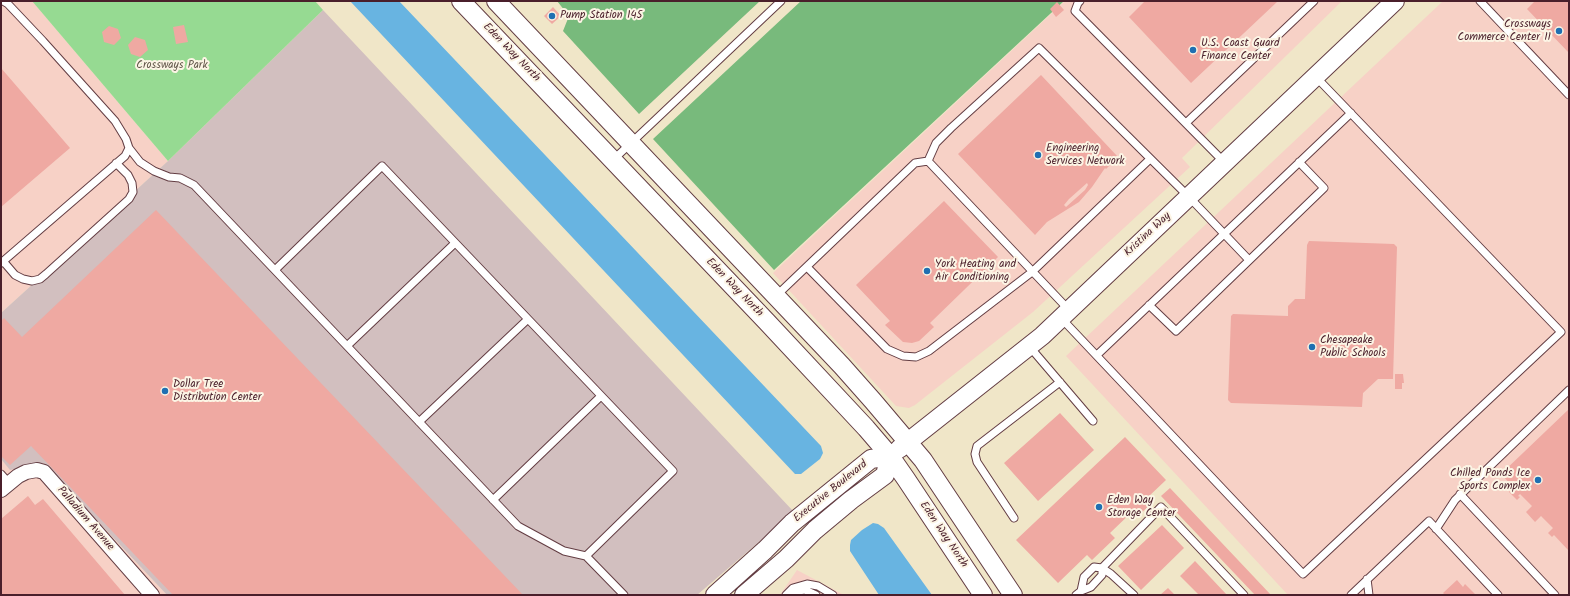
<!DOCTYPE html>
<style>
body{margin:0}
#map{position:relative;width:1570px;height:596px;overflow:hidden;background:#f0e6c8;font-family:Kalam,sans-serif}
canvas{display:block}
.frame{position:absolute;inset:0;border:2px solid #4a1f2b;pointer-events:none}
</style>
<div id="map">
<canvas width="1570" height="596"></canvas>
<div class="frame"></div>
</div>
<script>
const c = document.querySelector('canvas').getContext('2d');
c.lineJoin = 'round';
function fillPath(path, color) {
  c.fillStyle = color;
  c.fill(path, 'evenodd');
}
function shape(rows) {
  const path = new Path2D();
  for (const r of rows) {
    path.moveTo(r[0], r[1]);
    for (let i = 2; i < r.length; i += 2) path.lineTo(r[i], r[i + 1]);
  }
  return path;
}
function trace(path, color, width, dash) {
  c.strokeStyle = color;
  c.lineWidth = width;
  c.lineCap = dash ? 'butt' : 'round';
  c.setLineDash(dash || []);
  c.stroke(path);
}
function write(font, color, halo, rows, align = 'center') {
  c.font = font + ' Kalam,sans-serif';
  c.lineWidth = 4;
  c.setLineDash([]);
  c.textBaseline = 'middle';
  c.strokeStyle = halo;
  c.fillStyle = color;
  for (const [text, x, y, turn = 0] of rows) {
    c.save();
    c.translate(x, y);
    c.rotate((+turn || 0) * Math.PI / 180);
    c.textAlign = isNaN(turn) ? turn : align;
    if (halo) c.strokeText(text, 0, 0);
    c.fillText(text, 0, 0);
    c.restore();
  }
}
fillPath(shape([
 [1,1,32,1,168,161,1,313],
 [1065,1,1342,1,1182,158,1190,167,1033,312,915,405,909,408,896,406,773,273],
 [1443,1,1569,1,1569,595,1288,595,1066,356],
 [1,459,10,469,43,463,167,595,1,595],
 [797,570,844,595,780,595]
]), '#f7d1c6');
fillPath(shape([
 [323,10,794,512,697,595,167,595,43,463,10,470,1,459,1,313,168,161]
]), '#d2bfbf');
fillPath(shape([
 [32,1,315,1,323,10,168,161]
]), '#96da92');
fillPath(shape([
 [557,1,760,1,639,114,563,31,569,16],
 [801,1,1064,1,774,270,653,139]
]), '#78ba7c');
fillPath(shape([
 [350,1,399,1,821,446,823,453,820,459,801,474,795,474],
 [873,523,878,524,884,528,932,595,879,595,850,551,850,545,851,540,862,530]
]), '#68b4e1');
fillPath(shape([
 [1145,1,1278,1,1191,83,1129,17],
 [1535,1,1569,1,1569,53,1527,9],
 [1057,2,1064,10,1056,17,1050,9],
 [553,7,561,16,552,24,544,16],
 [184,25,188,42,176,44,173,27],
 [109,26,118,29,121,38,114,45,104,42,102,32],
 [135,37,145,40,148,50,140,57,131,54,128,45],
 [1,68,70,148,1,207],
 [1041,75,1118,157,1106,169,1105,168,1092,187,1079,202,1047,222,1035,235,958,154],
 [1087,183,1088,185,1085,190,1066,207,1064,205,1069,199],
 [944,201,998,257,930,323,934,327,919,341,912,343,903,342,885,325,890,321,856,285],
 [156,210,523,595,173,595,31,446,10,465,1,456,1,321,4,318,22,337],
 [1309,241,1394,244,1397,247,1393,379,1378,379,1363,393,1362,407,1231,403,1228,400,1231,316,1233,314,1288,316,1288,306,1295,299,1305,299,1307,245],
 [1395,374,1403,374,1404,383,1402,383,1402,389,1395,389],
 [1569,409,1569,551,1554,535,1552,537,1548,533,1553,528,1541,516,1535,522,1526,512,1532,506,1520,494,1518,496,1520,497,1517,500,1509,492,1513,487,1501,474],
 [1060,413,1094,450,1038,501,1004,463],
 [1125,437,1166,480,1147,498,1152,503,1139,515,1134,510,1110,533,1115,538,1092,560,1087,555,1058,583,1016,540],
 [1170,488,1271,595,1255,595,1161,496],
 [28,496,35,505,43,499,125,595,1,595,1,519],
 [1162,525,1184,548,1141,590,1118,566],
 [1195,561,1227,595,1199,595,1180,576],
 [1457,580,1463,587,1465,584,1476,595,1445,595,1443,593],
 [1168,588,1175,595,1160,595]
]), '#efa9a2');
const service = shape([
 [1080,1,1078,3,1075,11,1224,162],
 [1480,1,1569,95],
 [1186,123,1314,1],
 [129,148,140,162,154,171,169,177,180,178,194,185,518,526,564,551,586,556,624,595],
 [613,160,781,1],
 [928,161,936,143,951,128,1039,48,1189,197,1249,260],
 [3,261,15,275,23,279,32,281,40,279,46,274,129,199,133,192,132,183,128,175,116,163],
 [1,263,125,156,129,148,126,139,115,121,43,41,8,4,3,1],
 [807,267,887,349,903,356,916,357,929,351,1032,272,1150,159],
 [275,270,382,166,673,471,586,556],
 [776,296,915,163,928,161,1069,310],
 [1149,305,1176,331,1324,188,1299,162],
 [1061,318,1303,574,1561,332,1316,77],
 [347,346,455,243],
 [1029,346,1093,421],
 [1097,355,1351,113],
 [419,422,528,319],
 [1,474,9,483],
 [1460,494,1555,595],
 [493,500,601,396],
 [1014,518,977,462,975,454,977,446,1060,382],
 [1436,529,1455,500,1569,390],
 [1367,579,1369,595],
 [786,595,793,588,807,584,818,586,833,595],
 [792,595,798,591,805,590,816,595],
 [1076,595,1081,591,1091,587,1102,575,1102,568,1094,567,1084,577,1081,591],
 [1134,595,1111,574,1102,568,1161,507,1244,595],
 [1351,595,1429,521,1498,595]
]);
const minor = shape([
 [1,490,18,476,26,472,37,470,44,472,152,595]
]);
const tertiary = shape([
 [461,1,767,322,866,428,890,456,906,479,983,595],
 [496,1,842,366,873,401,923,460,1013,595],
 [899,449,1042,336,1395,1],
 [715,595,765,550,792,523,871,459,890,456],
 [744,595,786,559,815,530,851,500,885,475,890,456]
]);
trace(service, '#633d43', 9);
trace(minor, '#633d43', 16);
trace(tertiary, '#633d43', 20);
trace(service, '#fff', 7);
trace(minor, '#fff', 14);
trace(tertiary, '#fff', 18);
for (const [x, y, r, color] of [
 [552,16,4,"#1f6fb2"],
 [1559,31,4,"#1f6fb2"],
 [1193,50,4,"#1f6fb2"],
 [1038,155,4,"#1f6fb2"],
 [927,271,4,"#1f6fb2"],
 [1312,347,4,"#1f6fb2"],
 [165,391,4,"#1f6fb2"],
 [1538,480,4,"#1f6fb2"],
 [1099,507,4,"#1f6fb2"]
]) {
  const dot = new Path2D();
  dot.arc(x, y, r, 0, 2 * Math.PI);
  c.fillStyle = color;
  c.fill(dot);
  trace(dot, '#fcf5e5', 1.5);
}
write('11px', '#4a1f2b', '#fcf5e5', [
 ["Pump Station 145",560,16],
 ["Crossways",1551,25,"right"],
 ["Commerce Center II",1551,38,"right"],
 ["U.S. Coast Guard",1201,44],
 ["Finance Center",1201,57],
 ["Engineering",1046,149],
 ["Services Network",1046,162],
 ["York Heating and",935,265],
 ["Air Conditioning",935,278],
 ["Chesapeake",1320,341],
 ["Public Schools",1320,354],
 ["Dollar Tree",173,385],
 ["Distribution Center",173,398],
 ["Chilled Ponds Ice",1530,474,"right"],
 ["Sports Complex",1530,487,"right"],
 ["Eden Way",1107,501],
 ["Storage Center",1107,514]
], 'left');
write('11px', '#4a1f2b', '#fcf5e5', [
 ["Eden Way North",511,53,46],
 ["Kristina Way",1148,235,-43],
 ["Eden Way North",734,288,46],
 ["Executive Boulevard",831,492,-39],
 ["Palladium Avenue",85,519,49],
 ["Eden Way North",943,535,56]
]);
write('11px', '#61574a', '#fcf5e5', [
 ["Crossways Park",172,66]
]);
</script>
